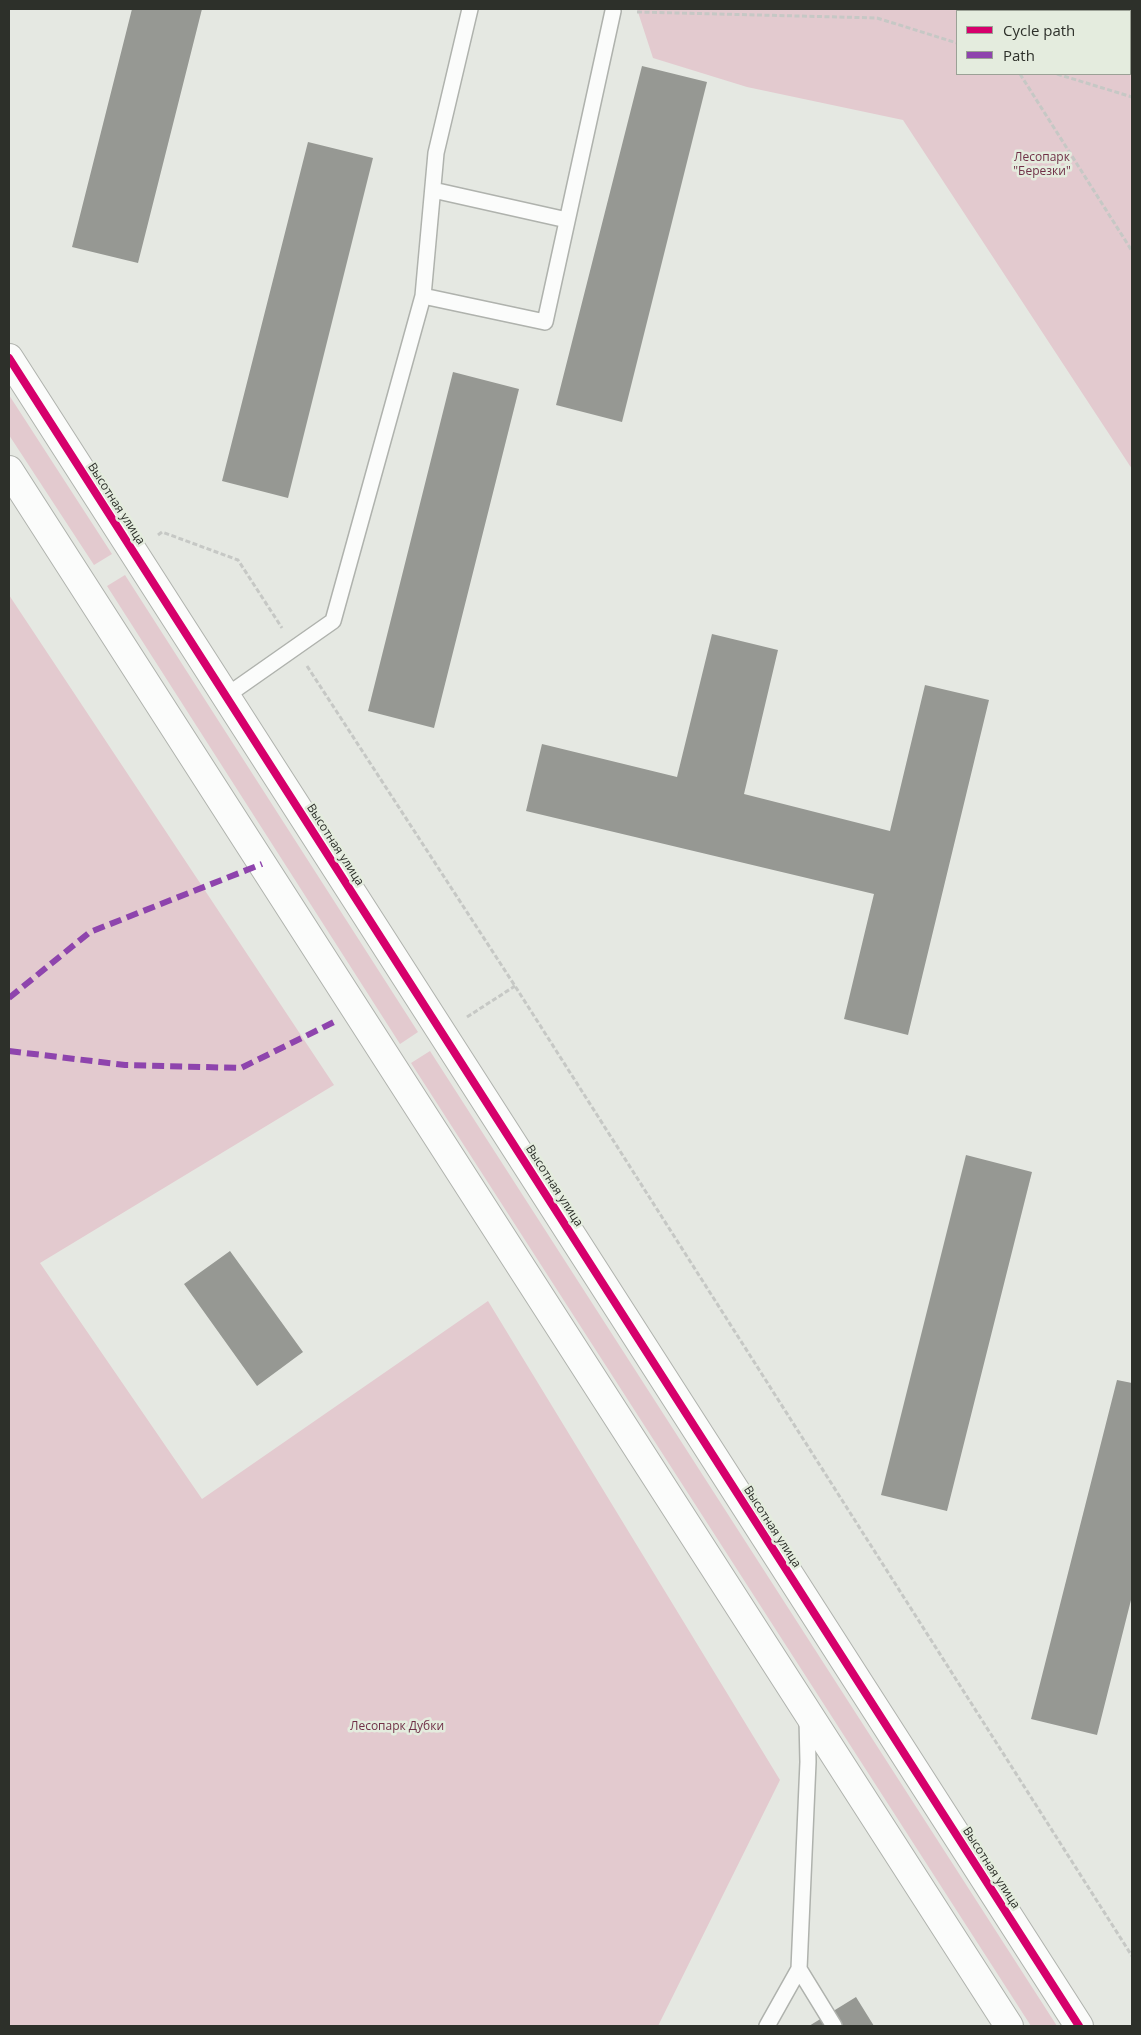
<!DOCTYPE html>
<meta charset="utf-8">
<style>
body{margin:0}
#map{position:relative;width:1141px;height:2035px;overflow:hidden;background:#e5e8e2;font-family:"Open Sans",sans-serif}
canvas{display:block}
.frame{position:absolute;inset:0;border:10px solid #2d302a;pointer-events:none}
.legend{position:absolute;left:956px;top:10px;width:175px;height:65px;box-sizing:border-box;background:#e4ecde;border:1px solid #9ba196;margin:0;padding:6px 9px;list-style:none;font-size:15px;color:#2d302a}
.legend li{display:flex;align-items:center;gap:10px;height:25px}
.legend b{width:25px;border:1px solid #9ba196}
</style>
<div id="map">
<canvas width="1141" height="2035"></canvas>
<div class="frame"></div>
<ul class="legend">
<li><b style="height:6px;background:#d6006c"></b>Cycle path</li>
<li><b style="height:6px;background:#8e44ad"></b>Path</li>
</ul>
</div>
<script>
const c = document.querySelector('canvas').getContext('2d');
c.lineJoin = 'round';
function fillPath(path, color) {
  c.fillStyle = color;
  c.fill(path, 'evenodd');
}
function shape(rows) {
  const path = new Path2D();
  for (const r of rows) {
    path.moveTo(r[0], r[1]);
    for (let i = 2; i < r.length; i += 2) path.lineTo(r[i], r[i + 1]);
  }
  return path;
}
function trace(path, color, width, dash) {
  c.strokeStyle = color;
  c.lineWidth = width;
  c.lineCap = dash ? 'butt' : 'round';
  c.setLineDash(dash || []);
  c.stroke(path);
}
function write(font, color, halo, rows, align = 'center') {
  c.font = font + ' "Open Sans",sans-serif';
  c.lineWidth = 5;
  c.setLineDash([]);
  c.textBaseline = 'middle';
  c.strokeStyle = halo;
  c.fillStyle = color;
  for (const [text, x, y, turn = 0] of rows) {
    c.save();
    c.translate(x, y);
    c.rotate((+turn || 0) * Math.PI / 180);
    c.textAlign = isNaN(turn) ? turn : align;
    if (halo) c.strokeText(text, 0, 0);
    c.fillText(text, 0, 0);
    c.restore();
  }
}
fillPath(shape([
 [637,9,1132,9,1132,469,903,120,747,87,653,58],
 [957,11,1130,11,1130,74,957,74],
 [9,395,112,554,94,565,9,435],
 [125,575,418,1032,400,1044,107,586],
 [9,595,334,1085,40,1263,202,1499,488,1301,780,1780,658,2026,9,2026],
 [430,1051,1057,2026,1031,2026,411,1063]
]), '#e3cacf');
fillPath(shape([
 [132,9,202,9,138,263,72,247],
 [642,66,707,82,622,422,556,405],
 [308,142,373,158,288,498,222,481],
 [453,372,519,389,434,728,368,711],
 [712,634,778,650,744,794,890,831,925,685,989,700,908,1035,844,1019,874,894,526,811,542,744,677,777],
 [966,1155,1032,1172,947,1511,881,1495],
 [230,1251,303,1352,257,1386,184,1284],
 [1117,1380,1132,1383,1132,1596,1097,1735,1031,1719],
 [856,1997,874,2026,809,2026]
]), '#969893');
const service = shape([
 [433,190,567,220],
 [423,296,545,322,613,11],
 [226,696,333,621,423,296,436,153,470,9],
 [807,1718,808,1762,799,1969,834,2026],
 [767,2026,799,1969]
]);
const tertiary = shape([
 [9,358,1079,2026],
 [9,470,1009,2026]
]);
trace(service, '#afb2ad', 18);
trace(tertiary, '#afb2ad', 30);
trace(shape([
 [981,9,983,11],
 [637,12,877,18,957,43],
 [1020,74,1132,251],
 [1057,74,1132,97],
 [158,535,162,532,238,560,282,628],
 [307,666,515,986,1132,1956],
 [467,1017,515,986]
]), '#c6c8c5', 3, [5, 2.5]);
trace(service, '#fbfcfb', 15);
trace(tertiary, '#fbfcfb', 28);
trace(shape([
 [9,998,90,932,262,864],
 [9,1051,125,1065,241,1068,336,1021]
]), '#8e44ad', 6, [12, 6]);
trace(shape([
 [9,358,1079,2026]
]), '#d6006c', 8);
write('12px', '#703047', '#e4ecde', [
 ["Лесопарк",1042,158],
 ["\"Березки\"",1042,172],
 ["Лесопарк Дубки",397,1727]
]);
write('12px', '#2d302a', '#e4ecde', [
 ["Высотная улица",116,504,57],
 ["Высотная улица",335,845,57],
 ["Высотная улица",554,1186,57],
 ["Высотная улица",772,1527,57],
 ["Высотная улица",991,1868,57]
]);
</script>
